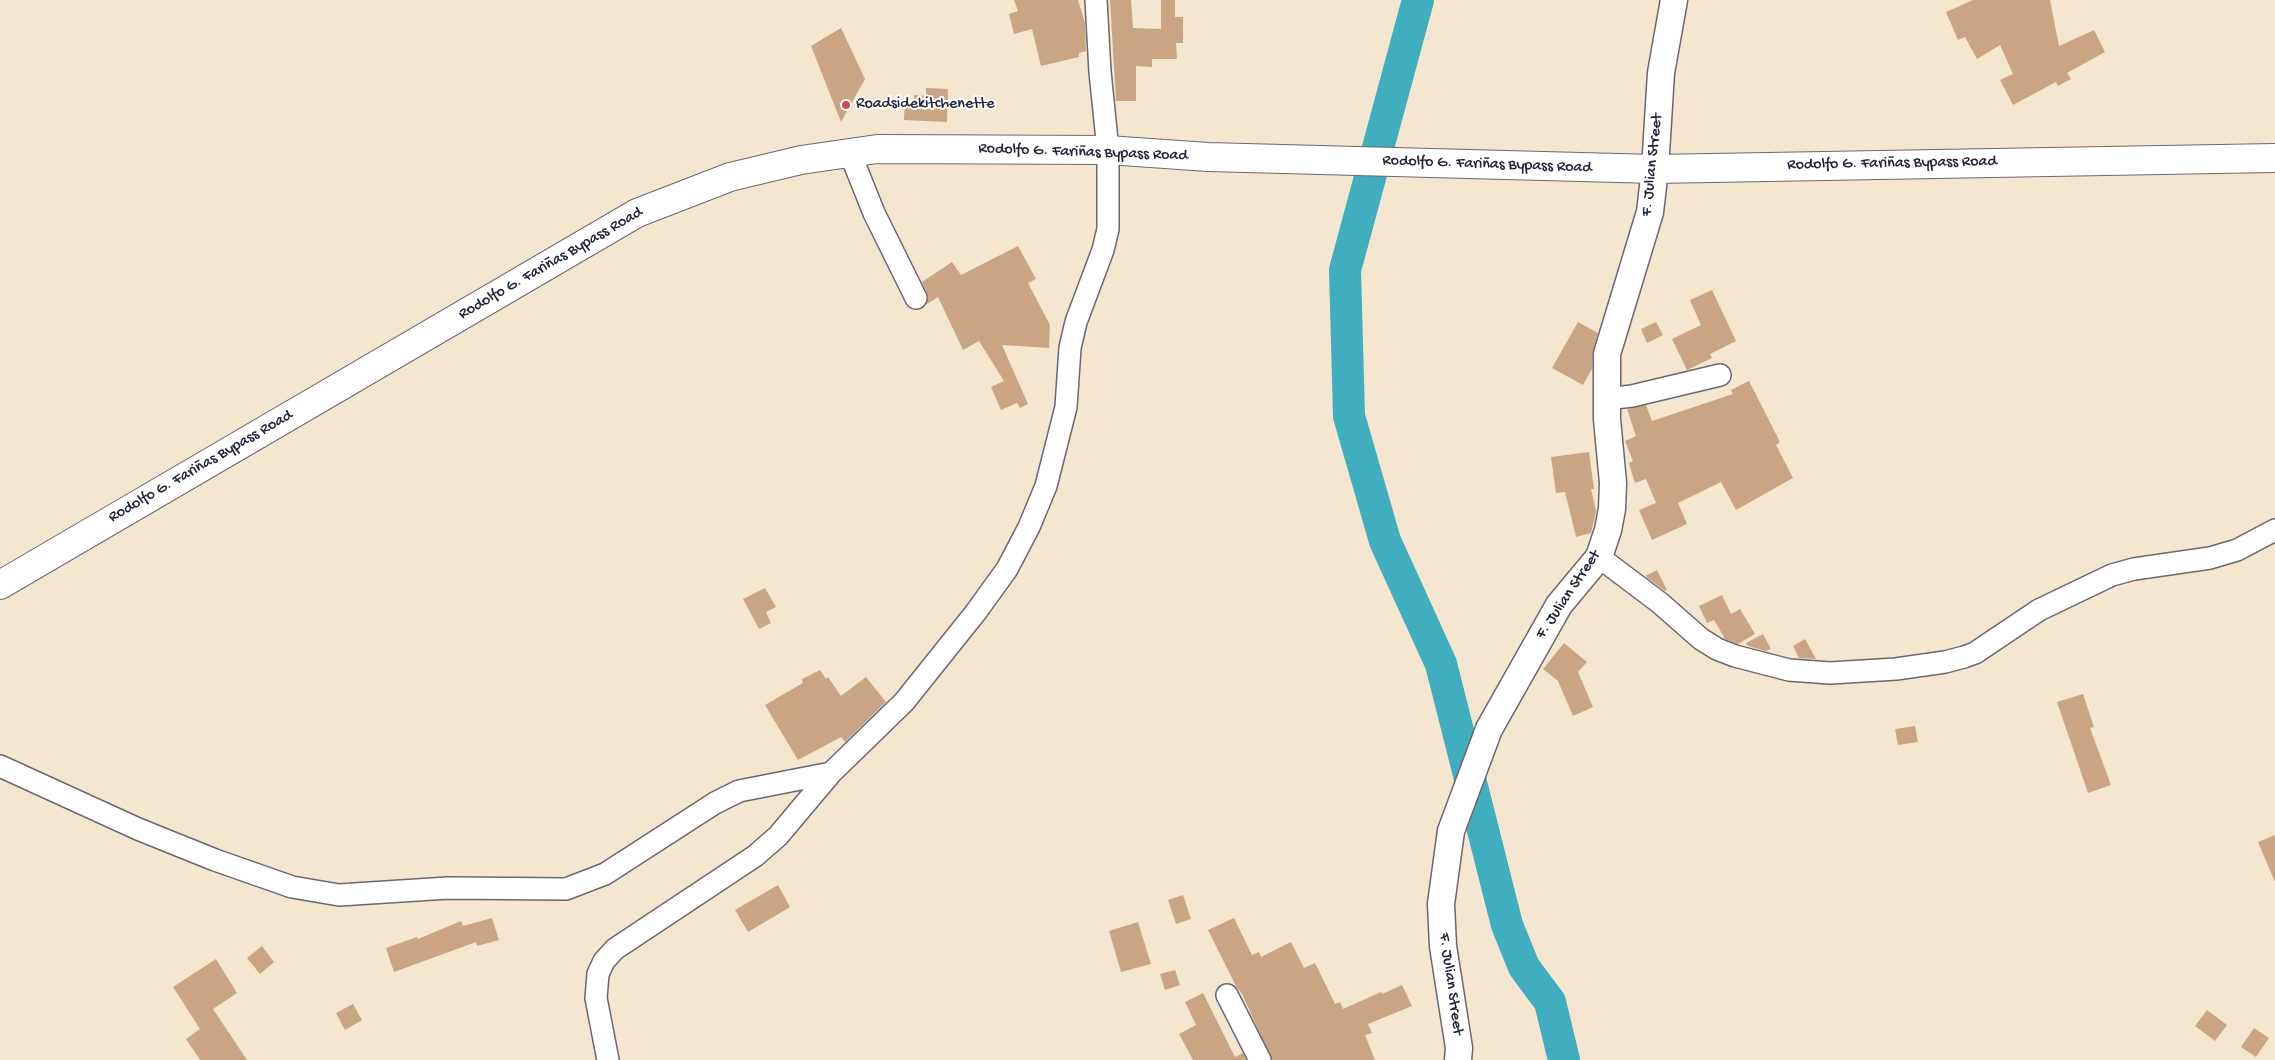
<!DOCTYPE html>
<meta charset="utf-8">
<style>
body{margin:0}
canvas{display:block;background:#f5e6d0}
</style>
<canvas width="2275" height="1060"></canvas>
<script>
const c = document.querySelector('canvas').getContext('2d');
c.lineJoin = 'round';
function shape(rows) {
  const path = new Path2D();
  for (const r of rows) {
    path.moveTo(r[0], r[1]);
    for (let i = 2; i < r.length; i += 2) path.lineTo(r[i], r[i + 1]);
  }
  return path;
}
function trace(path, color, width, dash) {
  c.strokeStyle = color;
  c.lineWidth = width;
  c.lineCap = dash ? 'butt' : 'round';
  c.setLineDash(dash || []);
  c.stroke(path);
}
function fillPath(path, color) {
  c.fillStyle = color;
  c.fill(path, 'evenodd');
}
function write(font, color, halo, rows, align = 'center') {
  c.font = font + ' "Gochi Hand",sans-serif';
  c.lineWidth = 4;
  c.setLineDash([]);
  c.textBaseline = 'middle';
  c.strokeStyle = halo;
  c.fillStyle = color;
  for (const [text, x, y, turn = 0] of rows) {
    c.save();
    c.translate(x, y);
    c.rotate((+turn || 0) * Math.PI / 180);
    c.textAlign = isNaN(turn) ? turn : align;
    if (halo) c.strokeText(text, 0, 0);
    c.fillText(text, 0, 0);
    c.restore();
  }
}
trace(shape([
 [1418,0,1345,270,1349,416,1385,541,1441,664,1507,925,1524,967,1550,1002,1564,1060]
]), '#40aebe', 32);
fillPath(shape([
 [1014,0,1078,0,1085,23,1086,51,1079,53,1079,57,1041,66,1032,29,1014,34,1009,14,1018,11],
 [1110,0,1131,0,1133,28,1161,29,1161,0,1175,0,1175,17,1183,17,1183,43,1176,43,1177,59,1152,59,1152,67,1136,66,1136,101,1116,101],
 [1973,0,2050,0,2059,46,2094,30,2105,52,2067,73,2071,79,2058,86,2056,82,2013,105,2000,80,2013,74,2000,45,1977,59,1965,37,1958,40,1946,12],
 [841,28,865,79,841,122,811,46],
 [926,88,948,89,947,122,904,120,905,101,914,102,914,95,926,96],
 [1018,246,1036,279,1028,283,1050,325,1049,348,1002,345,1028,404,1020,408,1017,403,1001,410,991,387,1004,381,979,341,963,350,938,297,927,304,927,293,922,282,952,262,961,275],
 [1712,290,1736,341,1710,354,1712,358,1687,370,1672,339,1701,325,1690,300],
 [1578,322,1598,333,1593,350,1592,369,1583,385,1552,368],
 [1656,322,1663,335,1647,343,1641,329],
 [1749,381,1780,442,1776,445,1793,478,1736,510,1721,482,1678,503,1687,524,1652,540,1639,510,1656,503,1646,479,1635,483,1629,463,1633,461,1625,441,1636,436,1627,409,1646,405,1652,421,1733,394,1731,390],
 [1589,452,1594,489,1591,489,1596,511,1591,533,1576,537,1565,492,1556,493,1551,457],
 [1657,570,1667,590,1665,591,1645,576],
 [765,588,776,607,766,612,771,623,759,629,743,599],
 [1722,595,1731,614,1740,609,1755,634,1738,644,1725,639,1714,620,1707,623,1699,606],
 [1763,634,1771,649,1766,651,1748,646,1746,643],
 [1805,639,1816,659,1799,658,1793,646],
 [1564,643,1587,662,1578,672,1593,707,1573,716,1558,681,1543,669],
 [820,670,826,679,828,677,841,696,866,677,886,702,845,742,841,737,798,760,765,705,803,683,802,679],
 [2083,694,2094,727,2090,728,2111,785,2088,793,2057,702],
 [1915,726,1918,742,1898,745,1895,729],
 [2275,835,2275,882,2258,842],
 [778,885,790,907,748,932,735,910],
 [1183,895,1191,919,1176,924,1168,900],
 [492,918,499,940,477,946,476,942,394,972,386,948,417,937,418,939,461,921,463,926],
 [1234,918,1252,955,1259,952,1261,957,1291,942,1304,968,1315,963,1335,1004,1340,1002,1343,1009,1381,992,1382,994,1402,985,1412,1006,1368,1024,1372,1033,1365,1035,1375,1060,1272,1060,1242,994,1236,986,1208,930],
 [1138,922,1151,964,1121,972,1109,931],
 [262,946,274,962,260,974,247,958],
 [216,959,237,993,213,1009,247,1060,200,1060,186,1039,200,1029,173,987],
 [1175,970,1180,985,1165,990,1160,974],
 [1203,993,1235,1057,1243,1053,1246,1060,1193,1060,1179,1034,1196,1025,1185,1002],
 [353,1004,362,1020,345,1030,336,1013],
 [2207,1010,2227,1025,2215,1041,2195,1026],
 [2254,1028,2269,1038,2256,1057,2241,1047]
]), '#caa584');
const minor = shape([
 [850,153,874,213,916,298],
 [1606,399,1632,396,1720,375],
 [1599,557,1660,603,1701,639,1717,649,1735,656,1789,670,1830,673,1896,669,1945,662,1964,657,1975,653,2039,610,2112,575,2134,569,2210,558,2237,550,2275,530],
 [0,766,138,829,215,860,292,887,339,895,448,888,566,889,605,874,715,803,739,791,831,773],
 [1227,995,1260,1060],
 [608,1060,596,998,598,974,604,961,615,949,755,856,778,836,831,773,904,702,976,612,1007,569,1029,527,1046,486,1066,407,1070,348,1076,322,1103,250,1108,229,1108,150,1100,72,1096,0]
]);
const tertiary = shape([
 [1458,1060,1459,1048,1443,946,1441,904,1451,831,1489,729,1559,605,1599,557,1608,530,1612,509,1613,483,1607,419,1607,354,1650,212,1655,169,1661,73,1674,0]
]);
const primary = shape([
 [0,585,637,213,730,177,801,160,877,149,1108,150,1208,157,1655,169,2275,158]
]);
trace(minor, '#6c676f', 24);
trace(tertiary, '#6c676f', 29);
trace(primary, '#6c676f', 30);
trace(minor, '#fff', 21);
trace(tertiary, '#fff', 26);
trace(primary, '#fff', 28);
for (const [x, y, r, color] of [
 [846,105,5,"#d1495b"]
]) {
  const dot = new Path2D();
  dot.arc(x, y, r, 0, 2 * Math.PI);
  c.fillStyle = color;
  c.fill(dot);
  trace(dot, '#fff', 2);
}
write('16px', '#22223b', '#fff', [
 ["Roadsidekitchenette",856,105]
], 'left');
write('16px', '#22223b', '#fff', [
 ["Rodolfo G. Fariñas Bypass Road",1083,153,2],
 ["Rodolfo G. Fariñas Bypass Road",1892,164,-1],
 ["Rodolfo G. Fariñas Bypass Road",1487,165,2],
 ["F. Julian Street",1653,165,-84],
 ["Rodolfo G. Fariñas Bypass Road",551,264,-30],
 ["Rodolfo G. Fariñas Bypass Road",201,467,-30],
 ["F. Julian Street",1569,595,-56],
 ["F. Julian Street",1450,984,82]
]);
</script>
